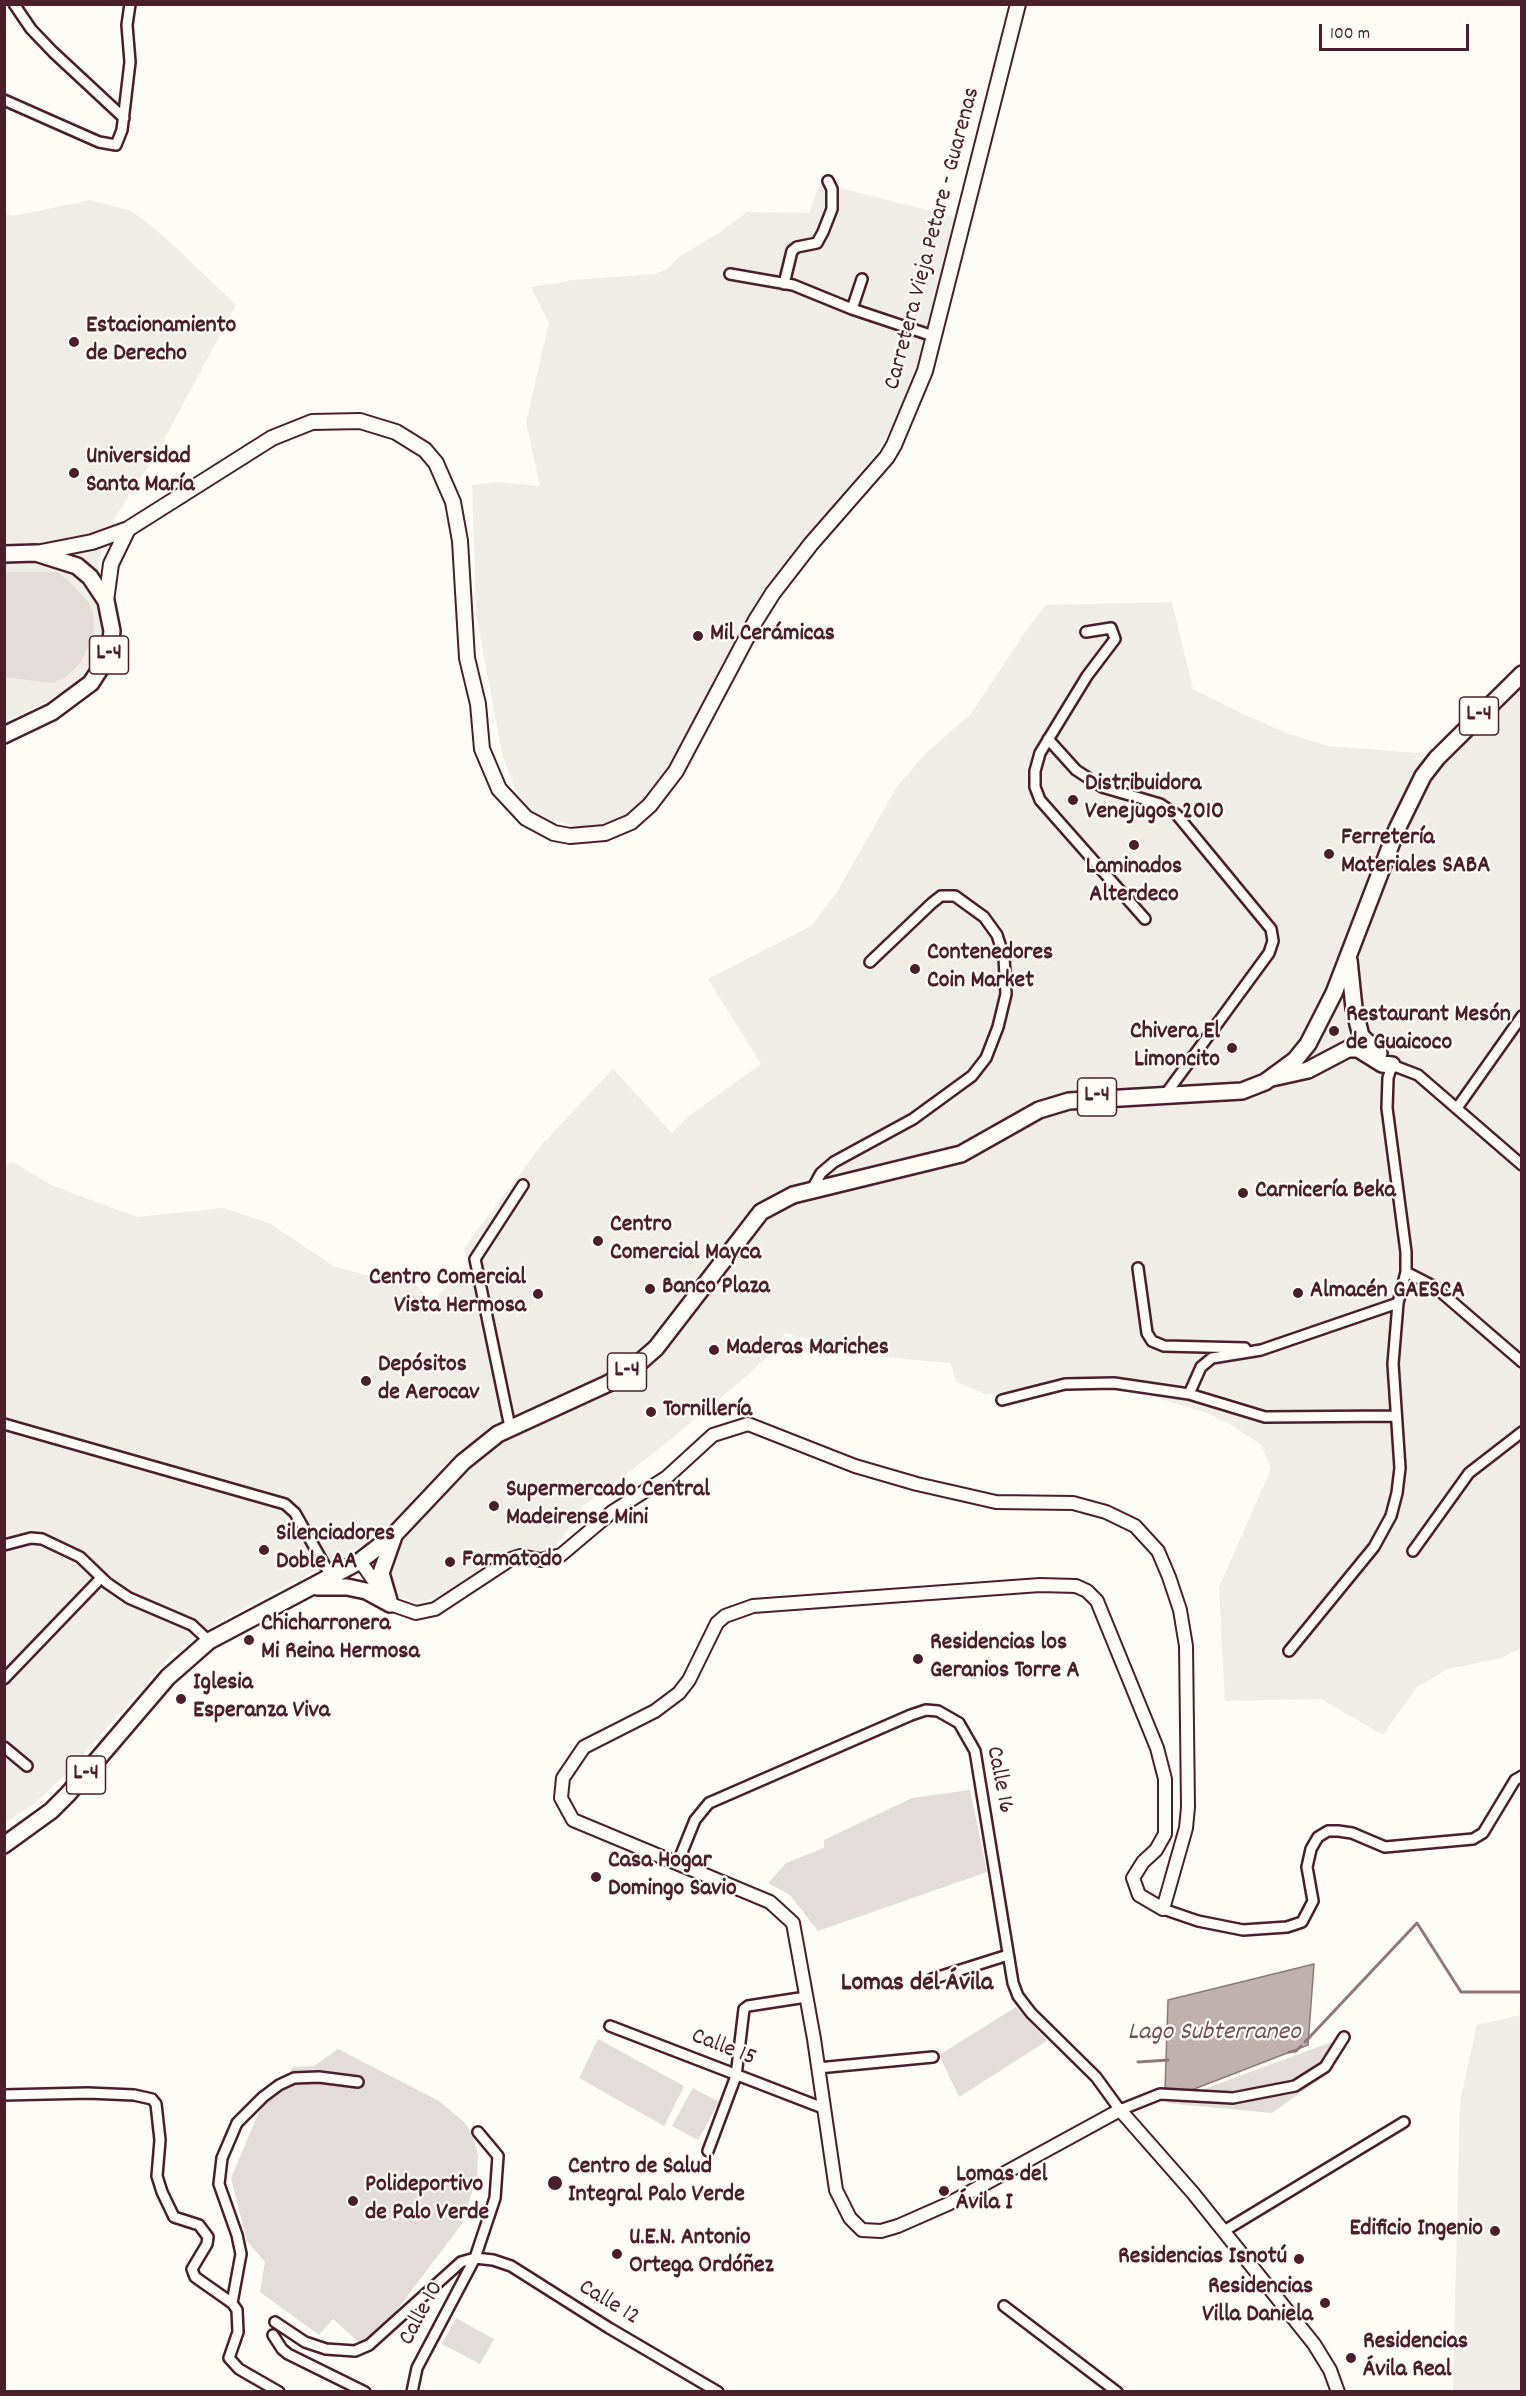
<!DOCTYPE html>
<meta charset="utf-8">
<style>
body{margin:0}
#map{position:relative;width:1526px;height:2396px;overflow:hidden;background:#fdfcf7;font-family:Dekko,sans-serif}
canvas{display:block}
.frame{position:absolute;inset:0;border:6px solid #4a1f2b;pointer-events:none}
.scale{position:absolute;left:1319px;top:24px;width:150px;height:27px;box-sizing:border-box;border:3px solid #4a1f2b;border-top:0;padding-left:8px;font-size:18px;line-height:21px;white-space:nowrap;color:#4a1f2b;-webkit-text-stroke:4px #fdfcf7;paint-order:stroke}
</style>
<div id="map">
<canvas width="1526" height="2396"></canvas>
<div class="frame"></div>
<div class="scale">100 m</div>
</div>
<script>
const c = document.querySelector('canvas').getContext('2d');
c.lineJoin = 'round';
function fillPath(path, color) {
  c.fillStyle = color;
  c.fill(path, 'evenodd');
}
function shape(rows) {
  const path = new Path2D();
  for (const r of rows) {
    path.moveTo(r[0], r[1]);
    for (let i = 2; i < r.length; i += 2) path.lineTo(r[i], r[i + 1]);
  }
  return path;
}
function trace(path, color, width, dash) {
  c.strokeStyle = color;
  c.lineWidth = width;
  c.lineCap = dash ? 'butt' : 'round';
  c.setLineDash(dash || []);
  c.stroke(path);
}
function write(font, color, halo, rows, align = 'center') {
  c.font = font + ' Dekko,sans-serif';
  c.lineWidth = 4.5;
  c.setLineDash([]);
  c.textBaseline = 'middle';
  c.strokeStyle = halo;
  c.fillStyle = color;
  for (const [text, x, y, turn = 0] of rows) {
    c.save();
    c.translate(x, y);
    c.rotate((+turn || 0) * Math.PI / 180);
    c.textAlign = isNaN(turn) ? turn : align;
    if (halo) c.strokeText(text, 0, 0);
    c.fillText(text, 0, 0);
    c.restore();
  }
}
fillPath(shape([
 [820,183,958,218,917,371,901,413,877,452,765,589,722,664,688,737,637,809,616,824,602,830,584,829,541,816,525,803,515,789,502,754,476,613,472,485,498,482,540,486,526,422,549,323,531,287,574,280,655,274,667,269,680,256,722,231,747,212,809,213],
 [90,200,132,211,167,239,236,305,158,451,109,527,98,564,106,601,102,630,96,661,87,679,74,697,49,704,43,703,5,722,5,214,13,216],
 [1172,602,1193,689,1245,715,1289,734,1328,746,1444,755,1521,678,1521,1648,1501,1658,1448,1669,1417,1687,1383,1735,1321,1699,1225,1701,1219,1587,1271,1469,1261,1445,1230,1424,1206,1413,1135,1391,1061,1385,985,1394,956,1382,951,1363,870,1356,785,1333,772,1352,747,1376,650,1456,583,1506,562,1539,547,1552,498,1560,473,1573,440,1597,418,1603,396,1596,388,1589,362,1546,218,1622,173,1653,66,1774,34,1804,5,1823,4,1169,11,1161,53,1186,137,1217,223,1208,271,1224,335,1267,370,1276,387,1269,405,1274,432,1301,468,1266,464,1248,543,1143,613,1069,672,1133,690,1115,761,1064,708,979,811,926,837,892,896,788,926,753,971,714,1029,626,1046,605],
 [1521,2015,1521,2391,1453,2391,1460,2102,1477,2025]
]), '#f0ece8');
fillPath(shape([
 [5,572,57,572,68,580,89,603,93,613,94,632,81,662,67,676,52,683,5,677],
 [970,1790,987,1872,818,1931,790,1895,768,1883,786,1863,824,1848,824,1840,912,1798],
 [1016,2007,1047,2041,959,2097,939,2055],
 [598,2039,684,2086,664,2126,579,2078],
 [1332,2042,1334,2069,1272,2113,1166,2103],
 [338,2049,439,2101,463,2121,472,2133,478,2155,477,2176,462,2224,387,2323,363,2346,333,2319,319,2335,260,2292,265,2262,247,2241,231,2178,259,2112,293,2067,314,2066],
 [693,2088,719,2102,698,2140,672,2126],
 [456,2318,494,2339,480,2364,442,2344]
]), '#e3dcda');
const water = shape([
 [1314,1964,1308,2045,1189,2091,1165,2090,1168,2000,1314,1964]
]);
fillPath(water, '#c0b1b1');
trace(water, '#91777b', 1.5);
trace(shape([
 [1305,2042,1417,1923,1461,1992,1522,1992],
 [1289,2052,1296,2051,1301,2046],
 [1138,2062,1168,2060]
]), '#91777b', 3);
const minor = shape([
 [14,4,31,29,53,52,124,118],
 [4,100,99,142,116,145,122,130,130,62,127,25,130,4],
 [730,274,793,285,852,309,933,336],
 [784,284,792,251,797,247,817,243,823,232,832,209,832,189,828,181],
 [852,309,862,279],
 [1086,632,1111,628,1115,639,1087,676,1040,753,1035,771,1035,787,1040,800,1145,919],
 [1048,739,1076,770,1102,787,1160,804,1177,815,1271,929,1273,941,1269,953,1165,1095],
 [1457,1108,1522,1016],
 [811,1191,821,1173,834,1162,913,1119,972,1076,986,1058,998,1027,1006,994,1004,957,997,935,984,917,955,896,941,896,932,903,870,962],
 [1138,1268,1147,1333,1152,1341,1164,1346,1245,1348],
 [1406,1272,1435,1287,1522,1362],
 [1189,1394,1201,1367,1212,1358,1261,1350,1398,1303],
 [1002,1400,1065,1384,1114,1383,1189,1394,1265,1417,1395,1416],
 [4,1424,285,1504,295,1513,332,1578],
 [510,1427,475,1259,523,1185],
 [4,1545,31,1538,42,1539,80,1557,107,1583,129,1598,192,1625,209,1641],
 [1413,1551,1469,1473,1522,1432],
 [1289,1651,1374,1547,1391,1516,1397,1493,1400,1468,1393,1364,1398,1303,1406,1272,1406,1252,1387,1108,1388,1078,1392,1065,1418,1075,1522,1165],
 [4,1679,101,1578],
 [4,1747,27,1766],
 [678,1862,695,1820,709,1803,911,1715,926,1710,938,1711,959,1723,975,1751,1013,1983,1018,1996,1031,2013,1096,2077,1120,2110,1160,2094,1233,2098,1295,2086,1325,2067,1344,2037],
 [1163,1909,1198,1921,1243,1930,1287,1927,1302,1922,1313,1901,1307,1867,1311,1849,1318,1837,1328,1831,1338,1831,1352,1833,1385,1847,1473,1839,1483,1833,1515,1780,1522,1776],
 [932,1979,1008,1955],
 [610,2026,823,2108],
 [818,2068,933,2057],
 [4,2095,88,2093,134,2095,152,2099,156,2104,160,2140,157,2176,162,2192,174,2217,199,2225,208,2237,207,2244,192,2269,195,2277,232,2303],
 [708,2151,736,2076,744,2009,748,2006,806,1997],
 [1224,2231,1404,2122],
 [1004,2306,1117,2392],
 [275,2322,305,2342,326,2349,355,2351,369,2345,461,2262,475,2258,493,2260,511,2266,609,2328,718,2392],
 [273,2335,282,2349,288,2354,365,2392],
 [279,2392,239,2369,229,2358,238,2332,237,2310,232,2303,241,2254,237,2235,219,2184,222,2158,237,2123,263,2097,279,2085,294,2078,319,2077,358,2082],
 [412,2392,417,2368,475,2258,495,2198,498,2156,478,2132]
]);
const tertiary = shape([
 [360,1561,390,1604,416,1613,435,1609,511,1559,520,1556,541,1560,561,1555,612,1512,667,1477,713,1435,748,1424,855,1466,917,1484,996,1502,1073,1503,1106,1512,1135,1526,1158,1551,1169,1577,1180,1610,1186,1646,1188,1807,1186,1828,1163,1909,1139,1895,1133,1878,1143,1862,1156,1850,1165,1834,1165,1779,1157,1748,1097,1601,1087,1591,1076,1586,1040,1585,753,1606,725,1616,717,1623,689,1680,679,1693,655,1711,584,1747,563,1778,561,1798,573,1820,770,1902,793,1923,814,2039,836,2190,850,2218,862,2230,881,2231,898,2226,948,2204,1120,2110,1193,2193,1314,2344,1330,2370,1338,2392]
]);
const secondary = shape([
 [36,553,92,542,128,529,272,438,312,422,360,421,396,432,425,450,436,463,453,502,460,541,467,658,478,704,482,749,499,789,526,818,554,833,570,836,605,833,631,822,650,805,676,771,756,620,773,593,811,544,887,457,894,445,925,371,1018,4],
 [106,601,111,564,128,529]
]);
const primary = shape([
 [4,554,36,553,77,566,90,577,106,601,112,631,109,655,91,683,52,712,4,735],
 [1349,960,1354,1008,1361,1036,1379,1053],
 [1272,1078,1308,1070,1348,1049,1358,1049,1382,1064,1392,1065],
 [317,1587,347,1587,366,1591,390,1604],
 [390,1604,381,1573,394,1536],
 [4,1845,51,1811,68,1794,168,1677,209,1641,360,1561,395,1534,463,1462,498,1434,609,1383,632,1369,656,1348,761,1212,793,1195,961,1154,1039,1110,1069,1101,1242,1091,1265,1082,1295,1060,1308,1044,1334,993,1397,829,1423,776,1437,758,1522,674]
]);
trace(minor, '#4a1f2b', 14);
trace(tertiary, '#4a1f2b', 16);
trace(secondary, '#4a1f2b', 18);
trace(primary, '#4a1f2b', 20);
trace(minor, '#fdfcf7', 9);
trace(tertiary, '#fdfcf7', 12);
trace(secondary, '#fdfcf7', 14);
trace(primary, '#fdfcf7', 15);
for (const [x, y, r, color] of [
 [74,342,6,"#4a1f2b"],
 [74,473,6,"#4a1f2b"],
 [698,636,6,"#4a1f2b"],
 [1073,800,6,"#4a1f2b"],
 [1134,845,6,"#4a1f2b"],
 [1329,854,6,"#4a1f2b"],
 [915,969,6,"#4a1f2b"],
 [1334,1031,6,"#4a1f2b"],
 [1232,1048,6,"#4a1f2b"],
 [1243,1193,6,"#4a1f2b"],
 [598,1241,6,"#4a1f2b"],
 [650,1289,6,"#4a1f2b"],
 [1298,1293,6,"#4a1f2b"],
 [538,1294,6,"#4a1f2b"],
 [714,1350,6,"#4a1f2b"],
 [366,1381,6,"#4a1f2b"],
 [651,1412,6,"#4a1f2b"],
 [494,1506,6,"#4a1f2b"],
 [264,1550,6,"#4a1f2b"],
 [450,1562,6,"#4a1f2b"],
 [249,1640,6,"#4a1f2b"],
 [918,1659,6,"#4a1f2b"],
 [181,1699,6,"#4a1f2b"],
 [596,1877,6,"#4a1f2b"],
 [555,2183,8,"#4a1f2b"],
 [944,2191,6,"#4a1f2b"],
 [353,2201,6,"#4a1f2b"],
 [1495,2231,6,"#4a1f2b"],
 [617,2254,6,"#4a1f2b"],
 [1299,2259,6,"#4a1f2b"],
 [1325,2303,6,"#4a1f2b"],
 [1351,2358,6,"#4a1f2b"]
]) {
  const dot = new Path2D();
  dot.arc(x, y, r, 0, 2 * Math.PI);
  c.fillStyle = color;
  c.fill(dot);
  trace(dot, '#fdfcf7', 2);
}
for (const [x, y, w] of [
 [109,655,39],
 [1479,716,39],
 [1097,1097,39],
 [627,1372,39],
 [86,1775,39]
]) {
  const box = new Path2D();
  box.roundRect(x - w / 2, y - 19, w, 38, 4.5);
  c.fillStyle = '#fdfcf7';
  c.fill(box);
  trace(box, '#4a1f2b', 1.5);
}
write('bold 22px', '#4a1f2b', null, [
 ["L-4",109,655],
 ["L-4",1479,716],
 ["L-4",1097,1097],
 ["L-4",627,1372],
 ["L-4",86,1775]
]);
write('24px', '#4a1f2b', '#fdfcf7', [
 ["Carretera Vieja Petare - Guarenas",934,239,-75],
 ["Calle 16",998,1780,79],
 ["Calle 15",723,2049,21],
 ["Calle 12",608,2304,31],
 ["Calle 10",423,2314,-62]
]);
write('bold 24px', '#4a1f2b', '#fdfcf7', [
 ["Estacionamiento",86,328],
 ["de Derecho",86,356],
 ["Universidad",86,459],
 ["Santa María",86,487],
 ["Mil Cerámicas",710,636],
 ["Distribuidora",1085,786],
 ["Venejugos 2010",1085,814],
 ["Ferretería",1341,840],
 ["Materiales SABA",1341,868],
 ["Laminados",1134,869,"center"],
 ["Alterdeco",1134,897,"center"],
 ["Contenedores",927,955],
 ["Coin Market",927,983],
 ["Restaurant Mesón",1346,1017],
 ["de Guaicoco",1346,1045],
 ["Chivera El",1220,1034,"right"],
 ["Limoncito",1220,1062,"right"],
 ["Carnicería Beka",1255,1193],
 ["Centro",610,1227],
 ["Comercial Mayca",610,1255],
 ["Centro Comercial",526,1280,"right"],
 ["Vista Hermosa",526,1308,"right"],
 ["Banco Plaza",662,1289],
 ["Almacén GAESCA",1310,1293],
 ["Maderas Mariches",726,1350],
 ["Depósitos",378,1367],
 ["de Aerocav",378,1395],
 ["Tornillería",663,1412],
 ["Supermercado Central",506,1492],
 ["Madeirense Mini",506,1520],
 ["Silenciadores",276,1536],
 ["Doble AA",276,1564],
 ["Farmatodo",462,1562],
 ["Chicharronera",261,1626],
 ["Mi Reina Hermosa",261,1654],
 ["Residencias los",930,1645],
 ["Geranios Torre A",930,1673],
 ["Iglesia",193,1685],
 ["Esperanza Viva",193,1713],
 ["Casa Hogar",608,1863],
 ["Domingo Savio",608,1891],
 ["Centro de Salud",568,2169],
 ["Integral Palo Verde",568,2197],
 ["Lomas del",956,2177],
 ["Ávila I",956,2205],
 ["Polideportivo",365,2187],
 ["de Palo Verde",365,2215],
 ["Edificio Ingenio",1483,2231,"right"],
 ["U.E.N. Antonio",629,2240],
 ["Ortega Ordóñez",629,2268],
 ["Residencias Isnotú",1287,2259,"right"],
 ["Residencias",1313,2289,"right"],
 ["Villa Daniela",1313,2317,"right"],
 ["Residencias",1363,2344],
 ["Ávila Real",1363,2372]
], 'left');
write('bold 26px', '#4a1f2b', '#fdfcf7', [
 ["Lomas del Ávila",917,1985]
]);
write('italic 26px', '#73525a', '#fdfcf7', [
 ["Lago Subterraneo",1214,2034]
]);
</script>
